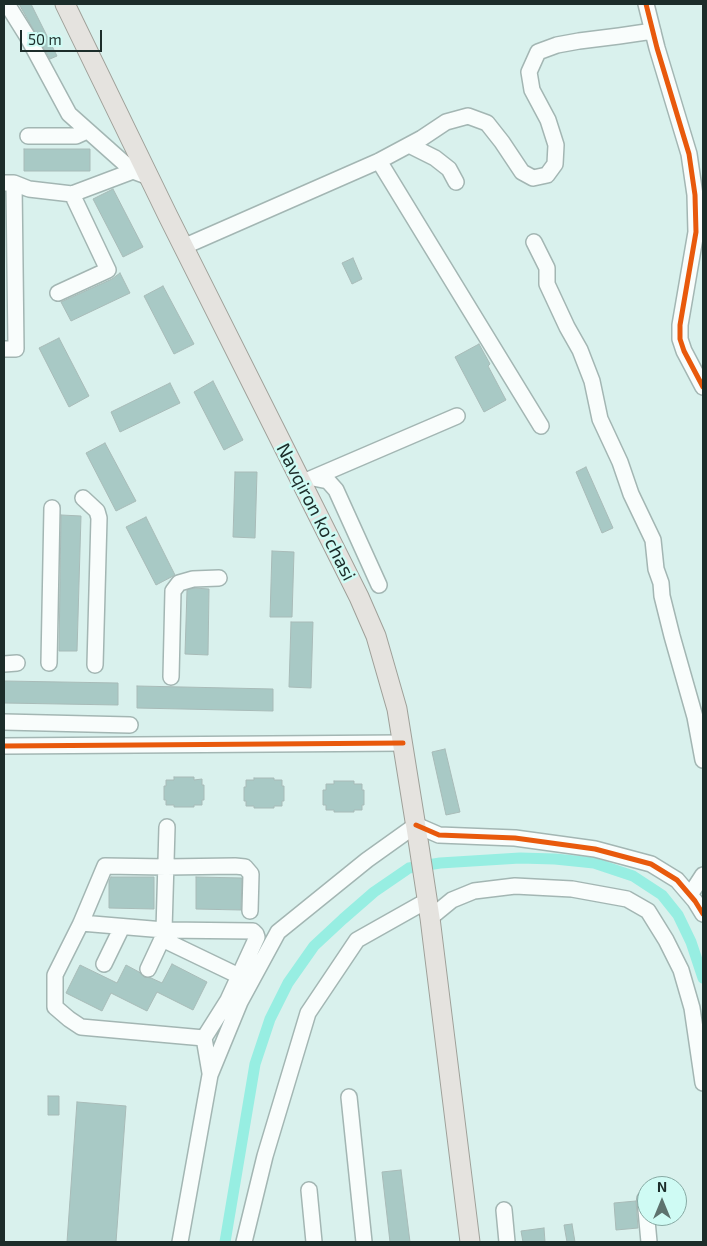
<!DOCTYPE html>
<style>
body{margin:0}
#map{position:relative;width:707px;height:1246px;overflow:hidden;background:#d9f1ed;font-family:"Exo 2",sans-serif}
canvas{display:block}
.frame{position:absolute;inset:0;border:5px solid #1c2d2a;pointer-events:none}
.north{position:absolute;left:637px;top:1176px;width:50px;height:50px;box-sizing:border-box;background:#cffbf4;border:1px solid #87a9a3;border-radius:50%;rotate:0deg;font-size:14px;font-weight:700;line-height:20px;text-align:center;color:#1c2d2a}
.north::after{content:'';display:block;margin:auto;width:18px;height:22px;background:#5e726e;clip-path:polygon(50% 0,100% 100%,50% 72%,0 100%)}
.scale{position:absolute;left:20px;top:30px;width:82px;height:22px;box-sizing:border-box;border:2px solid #1c2d2a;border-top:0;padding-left:6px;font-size:15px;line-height:18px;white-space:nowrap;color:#1c2d2a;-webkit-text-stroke:4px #cffbf4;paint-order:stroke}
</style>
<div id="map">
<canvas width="707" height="1246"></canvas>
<div class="frame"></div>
<div class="north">N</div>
<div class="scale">50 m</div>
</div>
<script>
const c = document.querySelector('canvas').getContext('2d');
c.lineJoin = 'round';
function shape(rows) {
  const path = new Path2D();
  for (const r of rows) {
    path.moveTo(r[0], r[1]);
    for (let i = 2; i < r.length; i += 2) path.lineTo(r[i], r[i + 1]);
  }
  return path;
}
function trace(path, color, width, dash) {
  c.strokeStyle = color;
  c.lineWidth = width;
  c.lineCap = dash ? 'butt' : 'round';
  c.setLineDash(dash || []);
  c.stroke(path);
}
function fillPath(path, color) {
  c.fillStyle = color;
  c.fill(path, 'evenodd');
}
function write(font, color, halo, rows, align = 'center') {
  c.font = font + ' "Exo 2",sans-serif';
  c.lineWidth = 5;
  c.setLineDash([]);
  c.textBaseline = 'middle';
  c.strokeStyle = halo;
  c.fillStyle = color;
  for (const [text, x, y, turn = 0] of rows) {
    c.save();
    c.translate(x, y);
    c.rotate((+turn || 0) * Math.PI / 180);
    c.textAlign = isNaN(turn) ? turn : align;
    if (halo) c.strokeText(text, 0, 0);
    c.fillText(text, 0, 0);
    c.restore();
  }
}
trace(shape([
 [225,1242,255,1064,270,1019,288,983,314,946,343,919,374,892,409,868,440,863,520,858,555,859,594,863,633,876,662,895,678,915,691,942,703,978]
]), '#97eee2', 11);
const building = shape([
 [19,4,31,4,57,56,50,59,19,4],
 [24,149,90,149,90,171,24,171,24,149],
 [113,189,143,247,123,257,93,199,113,189],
 [353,258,362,279,352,284,342,263,353,258],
 [120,273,130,293,71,321,61,302,112,279,120,273],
 [163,286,194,344,174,354,144,296,163,286],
 [59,338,89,396,69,407,39,348,59,338],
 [479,344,490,364,488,366,506,400,484,412,455,357,479,344],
 [213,381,243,440,224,450,194,392,213,381],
 [170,383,180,403,120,432,111,412,170,383],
 [105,443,136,501,116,511,86,453,105,443],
 [586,467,613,528,602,533,576,472,586,467],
 [235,472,257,472,255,538,233,537,235,472],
 [61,515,81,516,77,651,59,651,61,515],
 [146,517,175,575,156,585,126,527,146,517],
 [272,551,294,552,292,617,270,617,272,551],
 [194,588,209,589,208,655,185,654,187,590,194,588],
 [291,622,313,622,311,688,289,687,291,622],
 [4,681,118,683,118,705,4,703,4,681],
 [137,686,273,689,273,711,137,708,137,686],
 [445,749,460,812,446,815,432,752,445,749],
 [174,777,194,777,194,780,202,779,202,785,204,785,204,800,202,800,202,805,194,805,194,807,174,807,174,805,166,805,166,800,164,800,164,786,166,786,166,780,174,780,174,777],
 [254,778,274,778,274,780,282,780,282,786,284,786,284,801,282,801,282,806,274,806,274,808,254,808,254,806,246,806,246,801,244,801,244,787,246,787,246,780,254,780,254,778],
 [334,781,354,781,354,784,362,784,362,790,364,790,364,805,362,805,362,810,354,810,354,812,334,812,334,810,326,810,326,805,323,805,323,790,326,790,326,784,334,784,334,781],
 [111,877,154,877,154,909,109,908,109,881,111,877],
 [196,877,242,878,241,910,196,909,196,877],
 [172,964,207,982,193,1010,157,992,147,1011,111,993,102,1011,66,993,80,965,117,983,126,965,139,972,144,977,151,978,162,983,172,964],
 [48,1096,59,1096,59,1115,48,1115,48,1096],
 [77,1102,126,1106,116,1242,67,1242,77,1102],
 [401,1170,410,1242,390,1242,382,1172,401,1170],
 [636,1201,638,1228,616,1230,614,1203,636,1201],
 [572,1224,575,1242,567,1242,564,1225,572,1224],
 [544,1228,545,1242,523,1242,521,1231,544,1228]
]);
fillPath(building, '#a8c9c5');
trace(building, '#a8bbb8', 1);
const minor = shape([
 [7,4,27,36,69,114,133,171,149,177],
 [646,4,657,48,689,154,695,195,696,232,680,325,680,339,684,351,703,387],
 [28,136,76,136,87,131],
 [409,145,435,158,449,169,456,182],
 [379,161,541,426],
 [4,183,14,183,16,349,4,349],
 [14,183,29,189,72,194,133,171],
 [534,242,547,268,547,284,567,327,580,350,592,381,600,419,620,462,631,494,653,540,656,569,661,583,662,596,672,636,695,717,703,760],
 [183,247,379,161,422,138,446,122,468,116,487,123,502,142,522,172,533,178,547,175,555,164,556,145,548,120,532,90,529,72,538,52,557,45,579,41,619,36,653,31],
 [58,293,108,270,72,194],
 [313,478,328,481,336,490,379,585],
 [301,483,457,416],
 [83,498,97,511,99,518,95,665],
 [49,663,52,508],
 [4,664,17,663],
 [171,677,173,591,179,583,193,579,219,578],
 [4,722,130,725],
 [4,746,403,743],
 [690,895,703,875],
 [430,918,452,900,474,891,515,886,572,889,627,899,648,911,666,940,681,970,692,1008,703,1083],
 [81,923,164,930,253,931,256,934,257,937,228,1000,204,1038,210,1073],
 [162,939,164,930,167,827],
 [104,964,122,927],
 [148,969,162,939,239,976],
 [204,1038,81,1027,69,1019,55,1007,55,975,81,923,105,866,166,867,235,866,245,867,251,874,250,911],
 [349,1097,364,1242],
 [309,1190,314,1242],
 [645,1199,649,1242],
 [504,1210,507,1242],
 [180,1242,210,1075,240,1002,278,932,367,860,416,825,439,835,515,838,595,849,651,864,677,880,695,901,703,914],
 [244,1242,265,1156,308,1013,357,940,428,900]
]);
const major = shape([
 [65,4,168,216,359,597,376,636,397,709,419,846,430,918,470,1242]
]);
trace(minor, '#a3b6b3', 18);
trace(major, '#9fa099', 21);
trace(minor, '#f9fdfc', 15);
trace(major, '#e5e3df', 19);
trace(shape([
 [646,4,657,48,689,154,695,195,696,232,680,325,680,339,684,351,703,387],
 [4,746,403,743],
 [416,825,439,835,515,838,595,849,651,864,677,880,695,901,703,914]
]), '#e8590c', 5);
write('19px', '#1c2d2a', '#cffbf4', [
 ["Navqiron ko'chasi",316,512,63]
]);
</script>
